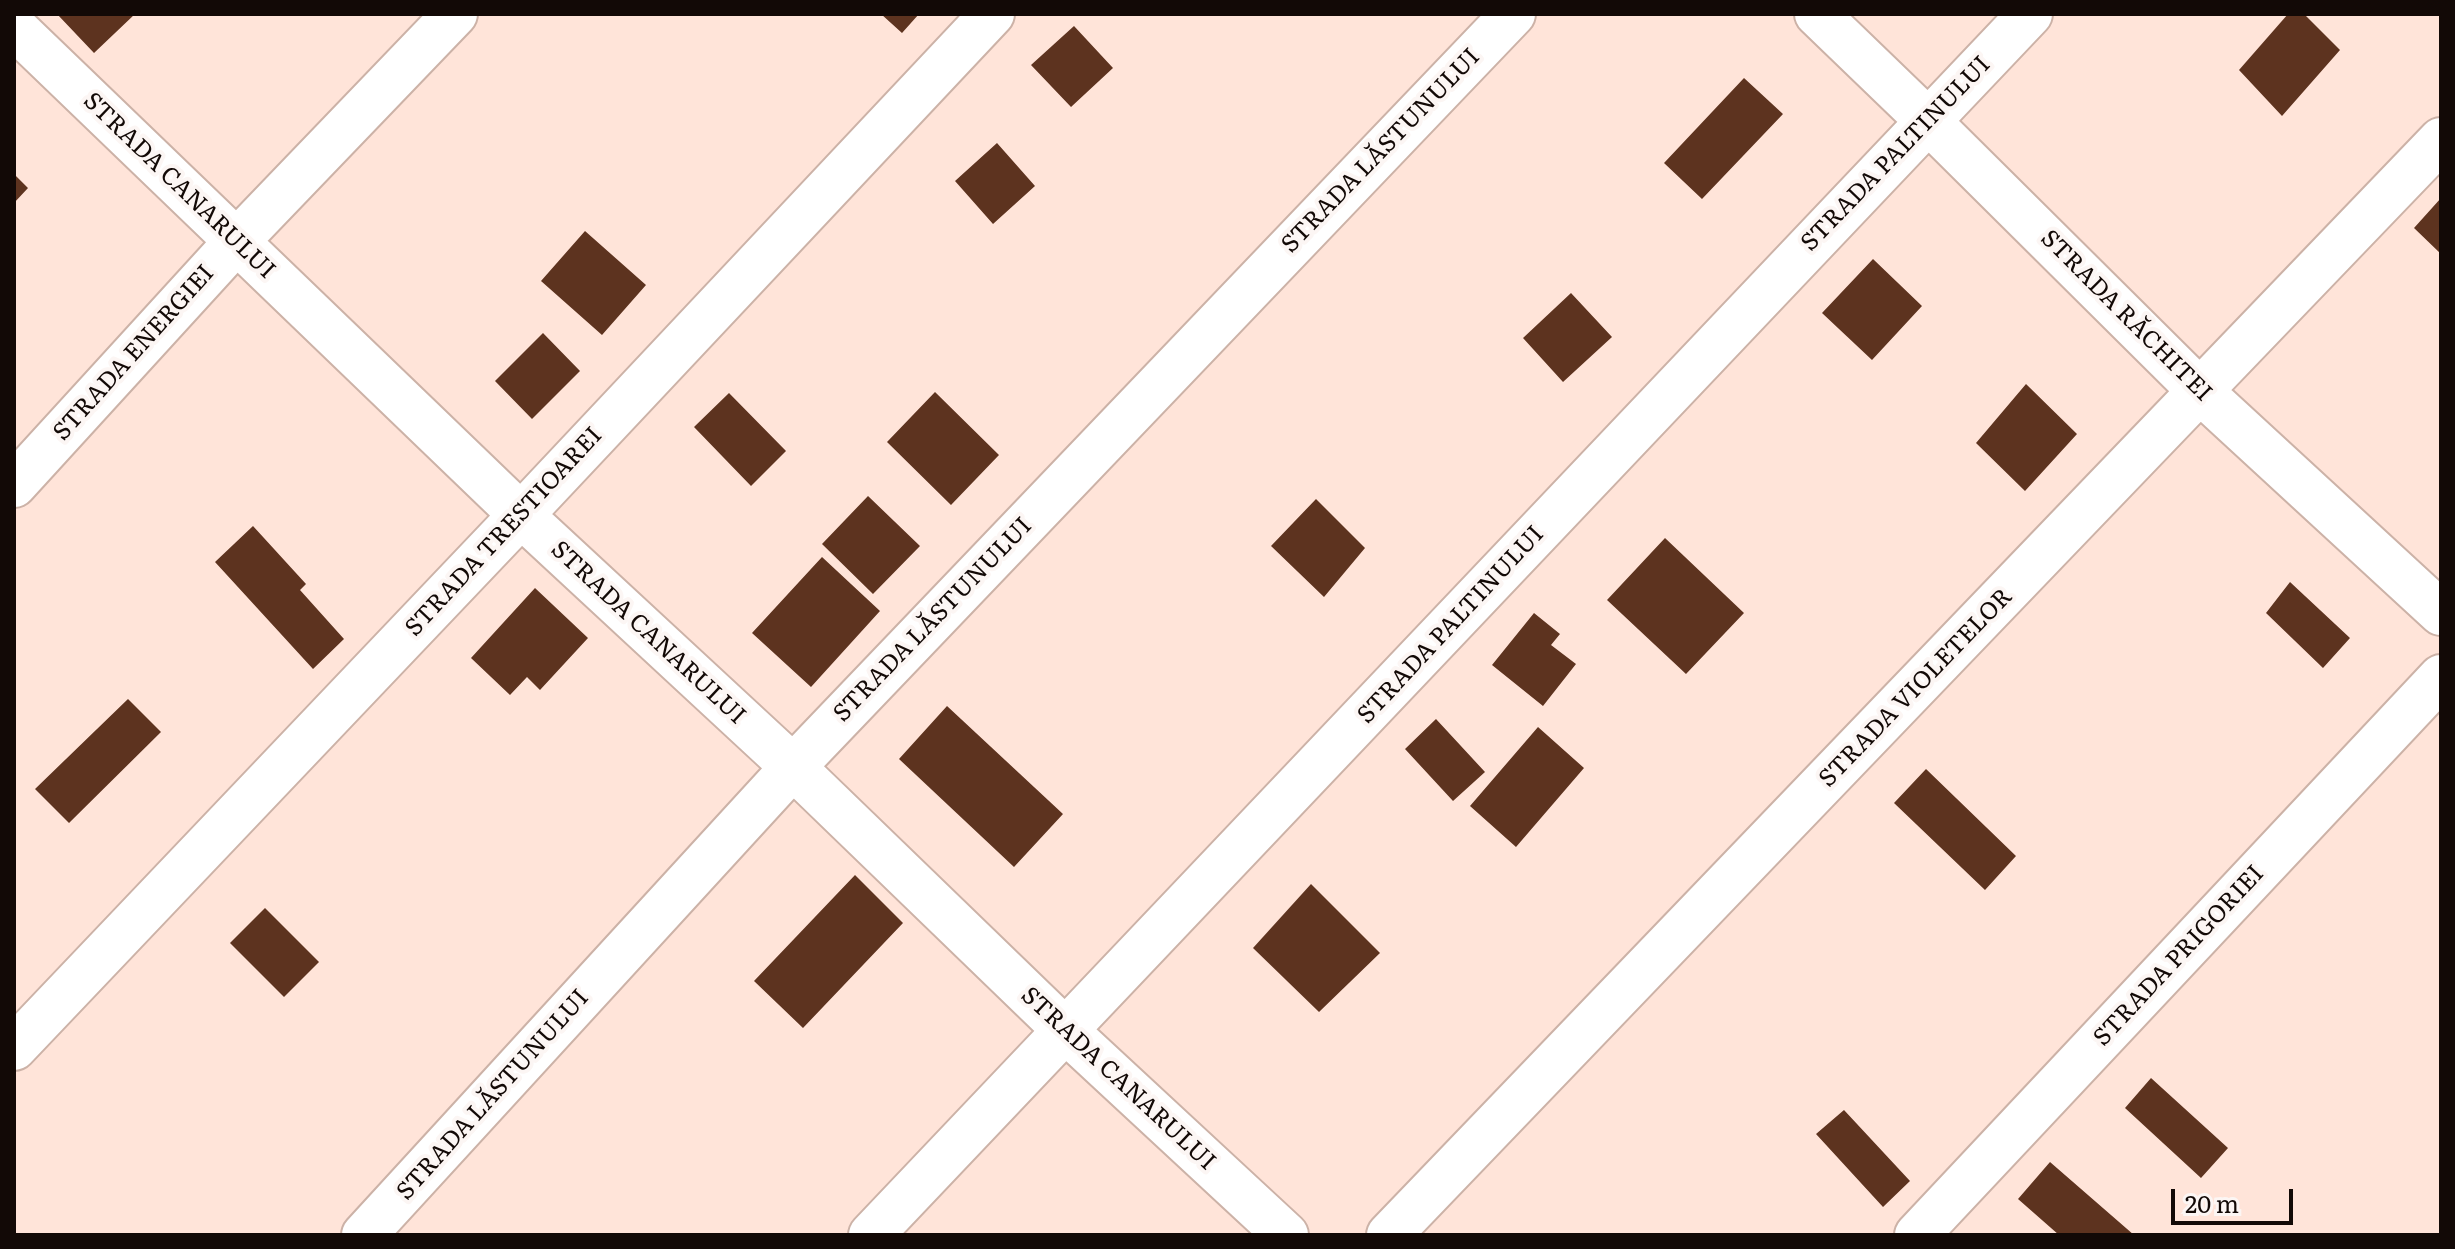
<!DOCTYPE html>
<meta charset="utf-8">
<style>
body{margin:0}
#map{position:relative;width:2455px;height:1249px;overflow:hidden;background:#ffe4d9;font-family:Literata,serif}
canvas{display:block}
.frame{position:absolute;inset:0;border:16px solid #120906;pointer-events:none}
.scale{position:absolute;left:2171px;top:1189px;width:122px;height:36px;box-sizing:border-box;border:4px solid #120906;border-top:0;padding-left:10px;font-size:24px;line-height:28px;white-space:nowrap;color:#120906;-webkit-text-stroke:6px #fcf6f4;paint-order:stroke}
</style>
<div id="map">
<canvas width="2455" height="1249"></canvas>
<div class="frame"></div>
<div class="scale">20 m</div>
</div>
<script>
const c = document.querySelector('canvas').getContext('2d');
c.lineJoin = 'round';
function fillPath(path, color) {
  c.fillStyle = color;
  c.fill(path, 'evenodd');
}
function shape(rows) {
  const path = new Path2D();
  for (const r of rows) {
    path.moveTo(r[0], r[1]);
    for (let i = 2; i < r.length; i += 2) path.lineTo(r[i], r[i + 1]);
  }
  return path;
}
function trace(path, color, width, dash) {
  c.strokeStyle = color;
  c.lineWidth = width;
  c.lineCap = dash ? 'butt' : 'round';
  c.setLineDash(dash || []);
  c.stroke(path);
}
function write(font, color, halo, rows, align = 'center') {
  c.font = font + ' Literata,serif';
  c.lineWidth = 8;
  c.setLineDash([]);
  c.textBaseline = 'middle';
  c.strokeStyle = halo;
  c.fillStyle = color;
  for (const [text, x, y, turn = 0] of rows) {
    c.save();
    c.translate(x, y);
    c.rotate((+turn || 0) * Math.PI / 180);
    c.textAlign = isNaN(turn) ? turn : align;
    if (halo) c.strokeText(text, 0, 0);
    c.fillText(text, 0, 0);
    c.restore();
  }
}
fillPath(shape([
 [57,14,135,14,94,53],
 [881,14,919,14,902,33],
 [2288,14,2304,14,2340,50,2282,116,2239,70],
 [1074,26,1113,68,1071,107,1031,65],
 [1744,78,1783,114,1702,199,1664,163],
 [997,143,1035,186,993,224,955,181],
 [14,174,28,188,14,203],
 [2441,198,2441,254,2414,228],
 [585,231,646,285,602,335,541,281],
 [1873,259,1922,306,1872,360,1822,313],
 [1571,293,1612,337,1563,382,1523,338],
 [543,333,580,371,532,419,495,381],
 [2026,384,2077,434,2025,491,1976,443],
 [935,392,999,455,951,505,887,442],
 [729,393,786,451,751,486,694,427],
 [868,496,920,546,873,594,822,544],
 [1316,499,1365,548,1324,597,1271,546],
 [253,526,306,584,300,590,344,639,313,669,215,562],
 [1665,538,1744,613,1686,674,1607,600],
 [822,557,880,611,811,687,752,633],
 [2290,582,2350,638,2323,668,2266,613],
 [535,588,588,638,540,690,527,677,510,695,471,658],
 [1534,613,1560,634,1551,645,1576,664,1543,706,1492,665],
 [128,699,161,732,69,823,35,789],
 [947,706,1063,814,1014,867,899,759],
 [1436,719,1485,772,1453,801,1405,749],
 [1538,727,1584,768,1516,847,1470,806],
 [1926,769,2016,856,1985,890,1894,803],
 [855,875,903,923,803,1028,754,981],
 [1311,884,1380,953,1319,1012,1253,948],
 [265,908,319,962,284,997,230,943],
 [2151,1078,2228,1148,2201,1178,2125,1108],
 [1844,1110,1910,1181,1883,1207,1816,1134],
 [2050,1162,2134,1235,2059,1235,2018,1199]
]), '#5d331f');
const minor = shape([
 [1817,14,1928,121,2201,392,2441,613],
 [14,27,521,515,793,767,1066,1031,1286,1235],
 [14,485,236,242,455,14],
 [14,1048,521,515,992,14],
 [364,1235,793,767,1513,14],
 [871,1235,2030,14],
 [1389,1235,2441,140],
 [1917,1235,2441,677]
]);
trace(minor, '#ccb2a7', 48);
trace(minor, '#fff', 44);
write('24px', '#120906', '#fcf6f4', [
 ["STRADA LĂSTUNULUI",1381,151,-46],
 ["STRADA PALTINULUI",1896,154,-46],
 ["STRADA CANARULUI",179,186,44],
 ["STRADA RĂCHITEI",2126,316,45],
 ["STRADA ENERGIEI",134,353,-48],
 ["STRADA TRESTIOAREI",504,532,-47],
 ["STRADA LĂSTUNULUI",933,620,-46],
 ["STRADA PALTINULUI",1451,625,-47],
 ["STRADA CANARULUI",648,633,43],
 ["STRADA VIOLETELOR",1916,688,-46],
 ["STRADA PRIGORIEI",2179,956,-47],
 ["STRADA CANARULUI",1118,1079,43],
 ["STRADA LĂSTUNULUI",493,1095,-48]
]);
</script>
